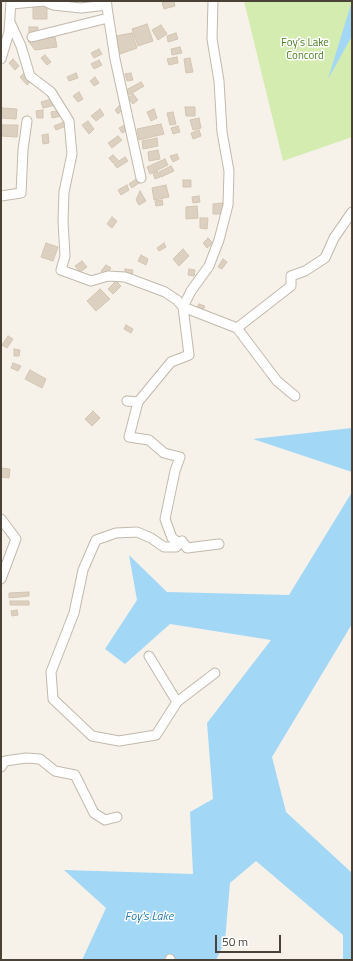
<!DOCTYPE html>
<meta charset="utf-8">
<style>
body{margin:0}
#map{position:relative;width:353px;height:961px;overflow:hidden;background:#f6f2ea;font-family:"Titillium Web",sans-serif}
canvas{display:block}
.frame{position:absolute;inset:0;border:2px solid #4b4237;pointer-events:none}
.scale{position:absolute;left:215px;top:935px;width:66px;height:18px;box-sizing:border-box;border:2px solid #4b4237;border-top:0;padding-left:5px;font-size:12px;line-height:14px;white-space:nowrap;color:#4b4237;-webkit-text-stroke:3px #fff;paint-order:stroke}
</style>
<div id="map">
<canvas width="353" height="961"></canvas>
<div class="frame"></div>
<div class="scale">50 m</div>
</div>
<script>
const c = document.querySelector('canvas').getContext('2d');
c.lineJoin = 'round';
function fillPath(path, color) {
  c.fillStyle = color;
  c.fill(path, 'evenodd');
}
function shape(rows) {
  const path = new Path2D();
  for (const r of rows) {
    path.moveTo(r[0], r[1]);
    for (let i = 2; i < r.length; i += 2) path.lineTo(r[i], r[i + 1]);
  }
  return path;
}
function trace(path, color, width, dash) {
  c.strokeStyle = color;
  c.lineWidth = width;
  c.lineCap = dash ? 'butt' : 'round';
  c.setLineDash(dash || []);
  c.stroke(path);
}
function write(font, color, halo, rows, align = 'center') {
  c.font = font + ' "Titillium Web",sans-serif';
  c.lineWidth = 3;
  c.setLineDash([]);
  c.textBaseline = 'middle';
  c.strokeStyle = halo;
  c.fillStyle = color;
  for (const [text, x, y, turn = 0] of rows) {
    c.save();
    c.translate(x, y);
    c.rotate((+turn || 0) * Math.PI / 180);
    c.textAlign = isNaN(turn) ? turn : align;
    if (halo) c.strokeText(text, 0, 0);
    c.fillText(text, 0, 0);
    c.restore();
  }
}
fillPath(shape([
 [244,1,352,1,352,137,283,161]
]), '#d4ecb0');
fillPath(shape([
 [352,1,352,36,328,79],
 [352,428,352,472,253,439],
 [352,492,352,624,272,757,286,812,352,873,352,960,343,960,343,935,256,861,230,883,225,941,216,960,82,960,106,908,64,870,193,874,190,812,213,799,207,723,271,640,170,624,125,664,105,649,137,600,129,555,167,592,289,595]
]), '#a3d7f6');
const building = shape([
 [168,1,174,1,175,6,164,9,162,3,168,1],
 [33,4,47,4,47,19,33,19,33,4],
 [147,24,153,41,138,46,132,29,147,24],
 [161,25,167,34,158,40,152,30,161,25],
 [29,27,38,27,38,35,29,35,29,27],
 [132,33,137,48,120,54,116,36,132,33],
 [176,33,178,39,168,42,167,36,176,33],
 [55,37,57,47,35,50,28,41,55,37],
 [180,47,182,53,172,55,171,49,180,47],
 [99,49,102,54,94,58,91,53,99,49],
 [45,55,51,62,47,65,41,58,45,55],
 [177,57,178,63,169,65,167,59,177,57],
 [190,58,193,72,186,73,184,59,190,58],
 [13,59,19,66,15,70,9,63,13,59],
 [99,60,102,65,94,69,91,64,99,60],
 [24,73,31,81,27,85,20,77,24,73],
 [76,73,78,78,69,81,67,77,76,73],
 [131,73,133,80,127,81,125,74,131,73],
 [95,77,99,83,94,86,90,81,95,77],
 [141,82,144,86,129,95,126,90,141,82],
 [79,92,83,99,78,102,73,96,79,92],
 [133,94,138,100,133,104,128,98,133,94],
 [55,98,56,105,43,108,41,102,55,98],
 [120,105,124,108,118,114,115,110,120,105],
 [185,107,195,107,195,116,186,116,185,107],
 [2,108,17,109,16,119,1,118,2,108],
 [100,109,104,115,96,121,91,116,100,109],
 [154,109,157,118,151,121,147,112,154,109],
 [43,110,43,118,37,118,36,111,43,110],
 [60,110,62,116,52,118,51,112,60,110],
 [173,112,176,124,170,125,167,113,173,112],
 [199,118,201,128,193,130,190,120,199,118],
 [88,121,94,129,89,134,82,125,88,121],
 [64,122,66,126,56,130,54,126,64,122],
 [161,124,164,134,139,140,137,129,161,124],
 [2,125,18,125,17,137,1,136,2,125],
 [125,125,128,130,122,133,119,128,125,125],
 [178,126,180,132,173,134,171,128,178,126],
 [199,130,201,136,193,139,191,133,199,130],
 [48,134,49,143,43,144,42,135,48,134],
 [118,136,122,140,112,148,108,143,118,136],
 [157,138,158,146,143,149,142,141,157,138],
 [158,150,160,159,149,161,148,152,158,150],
 [177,154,179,159,173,162,170,156,177,154],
 [113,155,118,160,113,163,109,158,113,155],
 [125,157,128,161,117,168,114,164,125,157],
 [165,159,168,165,150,174,147,167,165,159],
 [171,166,174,171,161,177,159,172,171,166],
 [157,171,160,177,155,179,153,173,157,171],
 [136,179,139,183,132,188,129,184,136,179],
 [183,180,191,180,191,187,183,187,183,180],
 [127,185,129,190,121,195,118,190,127,185],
 [166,185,169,197,154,200,152,188,166,185],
 [140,191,146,201,139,205,136,200,140,191],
 [199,196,200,202,193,203,192,197,199,196],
 [162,200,163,205,156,206,155,201,162,200],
 [223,203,224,214,213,214,213,204,223,203],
 [197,206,198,218,186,219,186,207,197,206],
 [112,217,117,221,112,228,107,224,112,217],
 [200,218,208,218,207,229,200,228,200,218],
 [208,238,213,243,207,248,203,243,208,238],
 [46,243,58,247,53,261,41,257,46,243],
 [164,243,166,247,159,251,157,248,164,243],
 [183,249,189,256,179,266,173,259,183,249],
 [141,255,148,259,146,265,138,261,141,255],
 [223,259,227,262,222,269,218,267,223,259],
 [82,261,87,267,80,272,75,266,82,261],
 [106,265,111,268,106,275,101,271,106,265],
 [125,269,133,270,132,276,125,275,125,269],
 [189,269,195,270,194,276,188,275,189,269],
 [116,281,121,286,113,294,108,289,116,281],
 [100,289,110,299,96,311,87,301,100,289],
 [199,304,205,306,203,310,197,307,199,304],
 [126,325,133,329,131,333,124,329,126,325],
 [8,336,13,339,7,348,2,345,8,336],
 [14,349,20,350,19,356,14,356,14,349],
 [13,363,21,366,18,371,11,368,13,363],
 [30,370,46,379,42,388,25,379,30,370],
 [93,411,100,418,92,426,85,419,93,411],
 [1,468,10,469,9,478,1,477,1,468],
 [29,592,29,596,9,598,9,593,29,592],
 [10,601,29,601,29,605,10,605,10,601],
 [17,610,18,615,12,616,11,611,17,610]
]);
fillPath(building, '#dcd0c1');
trace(building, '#d4c5b1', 1);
const minor = shape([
 [106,1,115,59,141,178],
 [12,4,44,1,53,5,81,8,107,5],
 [10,22,21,46,30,76,51,92,69,121,72,154,64,192,63,221,65,256,61,270,91,281,108,276,125,277,165,292,177,300,183,307,191,291,209,266,219,240,228,205,229,171,222,132,219,81,212,39,213,1],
 [32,37,108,18],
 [1,59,9,32,11,1],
 [1,196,21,193,23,150,27,121],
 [237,328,277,381,295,396],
 [127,401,138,402],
 [1,519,16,539,1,579],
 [219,544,187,548,182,541,178,542,172,538,165,519,175,471,180,457,164,453,149,440,129,437,138,402,171,362,189,355,183,307,237,328,291,286,291,276,305,271,325,258,334,238,352,212],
 [149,656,177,702,156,735,119,741,92,736,53,699,51,672,74,613,83,570,96,540,116,533,137,532,151,538,164,547,176,547,182,541],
 [177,702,215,673],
 [1,767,5,761,26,758,40,759,55,771,75,775,94,813,105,820,117,817],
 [170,960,170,959]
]);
trace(minor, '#c2b9ab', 11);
trace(minor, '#fff', 9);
write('11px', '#4c8225', '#fff', [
 ["Foy’s Lake",305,43],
 ["Concord",305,56]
]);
write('italic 12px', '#257aae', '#fff', [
 ["Foy's Lake",149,917]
]);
</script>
